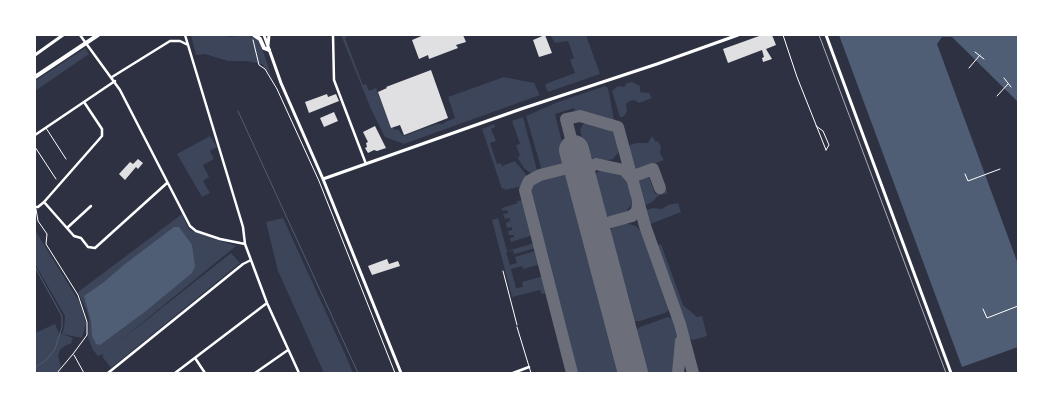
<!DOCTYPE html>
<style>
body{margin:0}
#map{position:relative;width:1053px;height:408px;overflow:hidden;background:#2d3142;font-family:Poppins,sans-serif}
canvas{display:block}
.frame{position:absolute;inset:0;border:36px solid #fff;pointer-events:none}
</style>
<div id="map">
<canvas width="1053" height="408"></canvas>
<div class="frame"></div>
</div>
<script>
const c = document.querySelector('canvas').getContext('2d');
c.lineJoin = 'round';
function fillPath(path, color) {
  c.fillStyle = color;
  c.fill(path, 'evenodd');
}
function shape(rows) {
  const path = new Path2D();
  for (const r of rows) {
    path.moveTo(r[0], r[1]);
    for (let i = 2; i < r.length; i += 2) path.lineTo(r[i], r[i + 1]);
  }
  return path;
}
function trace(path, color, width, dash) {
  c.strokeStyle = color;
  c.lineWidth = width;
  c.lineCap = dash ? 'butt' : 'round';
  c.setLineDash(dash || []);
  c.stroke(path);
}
fillPath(shape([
 [191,35,220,35,230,37,245,35,255,38,258,40,263,51,273,81,270,74,262,64,246,61,228,61,205,54,196,55],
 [341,35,349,35,345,38,363,85,366,84,369,91,376,88,391,128,393,127,395,130,398,129,403,136,437,124,443,124,445,122,455,118,448,97,504,77,534,83,540,95,404,144,385,137,371,109],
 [550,35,586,35,600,74,548,92,545,85,548,83,575,73,570,60,574,58,568,41,555,43],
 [85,48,89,54,35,91,35,81],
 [632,82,640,86,640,92,649,93,652,98,639,103,634,100,629,101,626,104,627,112,623,117,620,117,612,91,618,86,624,87,627,83],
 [605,86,608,88,614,120,607,121,575,113,574,108,555,114,567,162,562,167,542,171,526,116,558,102],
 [523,117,537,170,533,175,524,168,517,157,520,156,516,145,520,144,512,121],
 [587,122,607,127,614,133,619,149,618,153,613,159,603,161,592,158,586,153,580,130,583,124],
 [494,124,495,127,491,129,496,141,490,143,497,164,501,163,502,166,515,161,527,176,523,186,505,190,504,188,502,189,482,129],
 [210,136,217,147,210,151,214,159,203,165,209,177,203,181,210,193,202,197,177,154],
 [652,136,656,142,658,141,661,147,660,153,664,160,637,171,632,166,627,149,630,145,637,143,648,143],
 [601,170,620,175,628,184,631,194,632,203,625,214,620,217,609,217,601,211,593,178,595,174],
 [565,172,568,172,571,175,623,373,575,373,528,195,528,187,532,182],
 [645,177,649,177,655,194,666,190,668,193,658,196,652,202,646,205,641,203,637,183,640,179],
 [524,200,533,235,511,242,510,238,514,237,514,235,509,235,508,231,512,230,512,227,507,228,506,223,510,221,510,218,505,219,503,214,508,213,507,210,502,211,502,208,518,203,517,201],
 [678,203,681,212,648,225,644,213,647,210,652,208,662,209,668,205],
 [182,214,188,228,192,231,236,246,115,345,231,253,240,263,111,368,102,356,104,354,98,356,93,350,88,338,89,320,86,309,78,292],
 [283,218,345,354,353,373,324,373,278,271,266,222],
 [498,218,507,251,535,243,536,246,536,248,514,254,513,250,506,252,510,265,517,263,515,257,535,251,538,252,541,264,523,269,522,266,511,269,516,288,523,287,522,282,544,276,548,293,542,294,540,290,512,297,492,220],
 [625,223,636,226,642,233,669,306,669,310,665,313,640,321,634,321,629,317,608,238,612,228],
 [35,230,80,303,86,323,82,338,62,334,64,328,65,316,35,264],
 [661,244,683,305,697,317,702,316,707,336,693,340,687,337,656,246],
 [668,317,674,320,677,332,678,345,675,373,644,373,634,332,640,327],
 [55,324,59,333,73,338,71,344,66,345,60,350,58,356,61,367,57,372,35,373,35,333]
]), '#3c4559');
fillPath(shape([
 [839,35,1018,35,1018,102,952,37,942,37,937,44,1018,264,1018,347,962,367],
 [174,227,179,227,192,245,195,266,192,273,146,311,100,345,96,344,92,336,91,321,84,296,104,282,125,264]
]), '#4f5d75');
trace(shape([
 [238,111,358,373],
 [35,267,62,316,62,327,55,349,47,359,35,368]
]), '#4f5d75', 1);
trace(shape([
 [574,150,566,119,580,116,618,127,645,226,680,324,693,373],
 [631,177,653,169,660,188],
 [582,181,583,175,586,168,596,164,624,170,632,179],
 [591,212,598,221,607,223,632,216,637,211,638,203],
 [598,238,600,229,607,223],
 [572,373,525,190,529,181,540,175,572,167,579,170,581,175],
 [678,373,681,341]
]), '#6c6f7a', 12);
trace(shape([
 [574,150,633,373]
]), '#6c6f7a', 30);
fillPath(shape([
 [424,35,463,35,466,42,456,45,458,48,429,59,428,55,419,59,412,40],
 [545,35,552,53,539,57,533,40],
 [762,35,772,35,776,45,766,49,772,59,763,62,762,58,764,57,762,50,728,63,723,49],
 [431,70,448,118,404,135,400,125,391,128,378,92,387,88,386,87],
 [327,94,328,97,336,94,339,101,309,113,305,102],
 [334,112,338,121,324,127,320,118],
 [375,126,386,148,377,151,374,150,368,153,365,148,367,147,366,143,368,142,363,132],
 [138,159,143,163,138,169,136,167,125,180,119,174,130,162,133,164],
 [387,259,389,264,398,261,400,266,372,275,368,266]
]), '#e0e0e3');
trace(shape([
 [253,40,259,65,265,69,277,89,319,181,395,373],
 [975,52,984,59],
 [969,68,980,55],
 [1004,78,1011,87],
 [997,96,1008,84],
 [965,174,968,181,1000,169],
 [503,271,517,325],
 [983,309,987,318,1018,306]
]), '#fff', 1);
trace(shape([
 [783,35,797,77,826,150],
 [816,126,823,131,829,145,826,150],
 [46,128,66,159],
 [35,147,56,179],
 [36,209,38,221,47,234,46,244,78,295,87,322,87,335,73,354,57,373],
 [517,327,531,373],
 [74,355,84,373]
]), '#fff', 1);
trace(shape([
 [80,35,120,90,190,226,196,231,220,239,245,244],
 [185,35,243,227,245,244,267,303,299,373],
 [333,35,334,80,366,164],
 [112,77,170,41,180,41,188,45],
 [35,135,115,81],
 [44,202,74,236,81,238,88,247,95,248,167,183],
 [35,207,38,207,44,202,102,136,102,129,84,102],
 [67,228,91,206],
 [195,358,205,373],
 [108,373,243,264,251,260],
 [175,373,267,303],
 [255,373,288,350],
 [513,373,529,367]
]), '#fff', 2.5);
trace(shape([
 [264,35,281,83,323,179,401,373],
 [826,35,951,373],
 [268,45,269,35],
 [35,55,63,35],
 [323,179,521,109,657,64,738,35]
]), '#fff', 3);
trace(shape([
 [254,35,260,39,264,48,269,50],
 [35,77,98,35]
]), '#fff', 4);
trace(shape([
 [819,35,946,373]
]), '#abadb3', 1);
</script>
